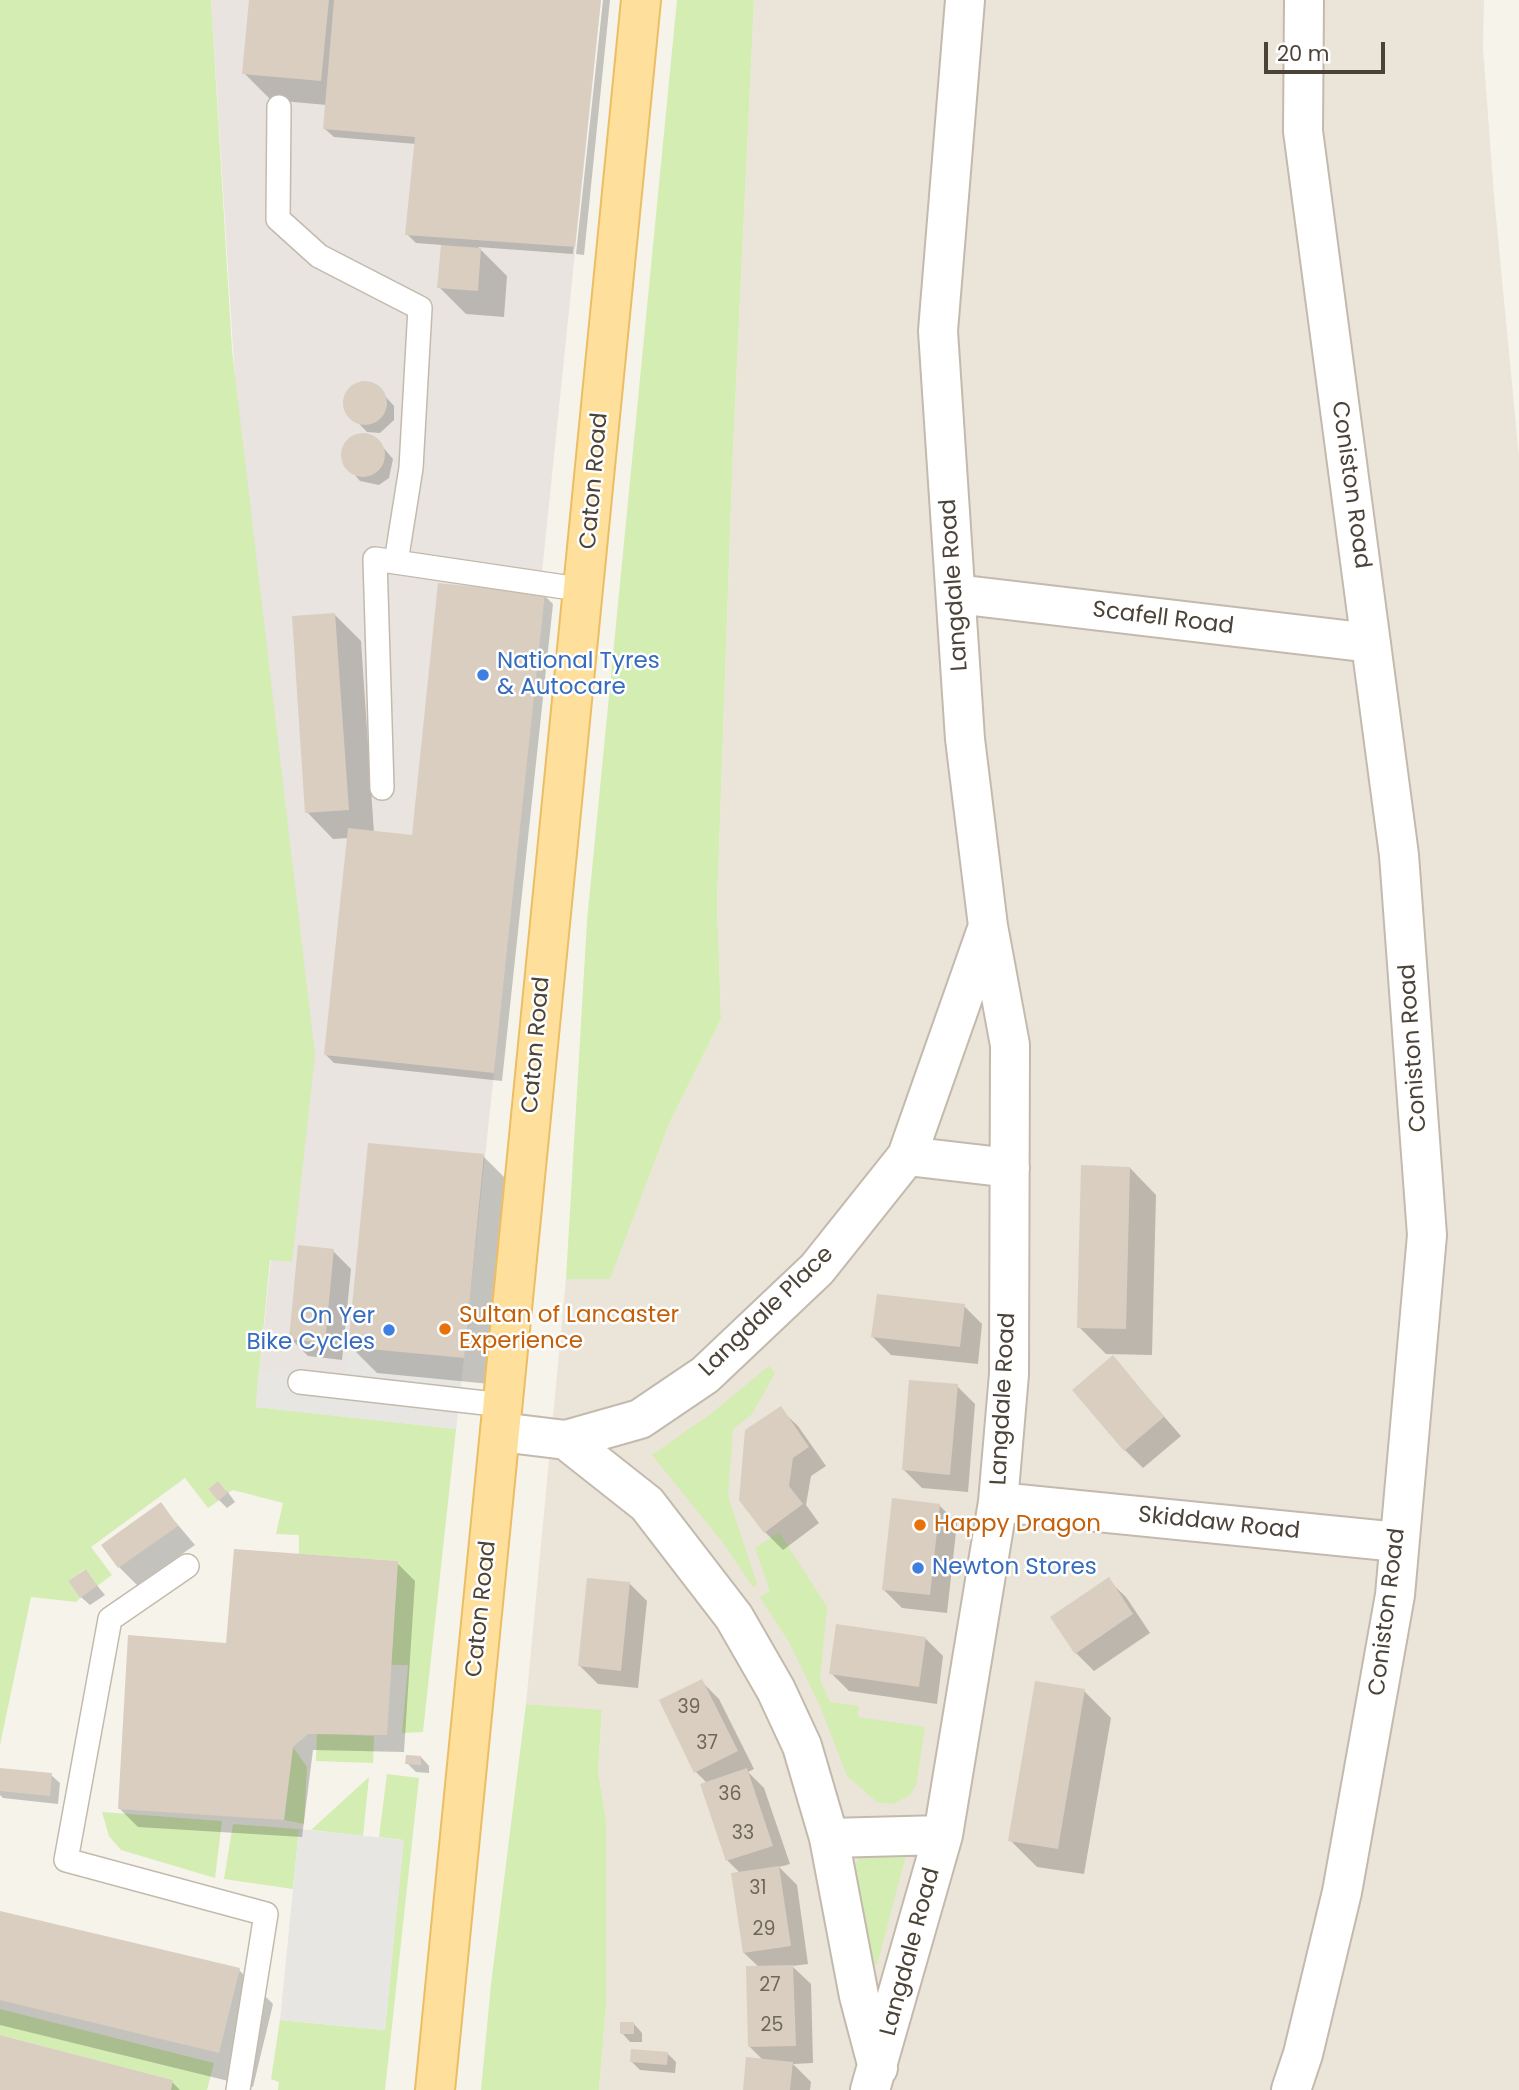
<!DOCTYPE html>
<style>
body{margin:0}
#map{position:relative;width:1519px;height:2090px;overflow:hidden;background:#f6f3eb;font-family:Poppins,sans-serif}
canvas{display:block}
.scale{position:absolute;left:1264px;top:42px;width:121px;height:32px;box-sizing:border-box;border:4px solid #4c4338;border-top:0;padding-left:9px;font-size:21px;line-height:24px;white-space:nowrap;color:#4c4338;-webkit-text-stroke:5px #fff;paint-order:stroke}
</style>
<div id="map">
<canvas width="1519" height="2090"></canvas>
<div class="scale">20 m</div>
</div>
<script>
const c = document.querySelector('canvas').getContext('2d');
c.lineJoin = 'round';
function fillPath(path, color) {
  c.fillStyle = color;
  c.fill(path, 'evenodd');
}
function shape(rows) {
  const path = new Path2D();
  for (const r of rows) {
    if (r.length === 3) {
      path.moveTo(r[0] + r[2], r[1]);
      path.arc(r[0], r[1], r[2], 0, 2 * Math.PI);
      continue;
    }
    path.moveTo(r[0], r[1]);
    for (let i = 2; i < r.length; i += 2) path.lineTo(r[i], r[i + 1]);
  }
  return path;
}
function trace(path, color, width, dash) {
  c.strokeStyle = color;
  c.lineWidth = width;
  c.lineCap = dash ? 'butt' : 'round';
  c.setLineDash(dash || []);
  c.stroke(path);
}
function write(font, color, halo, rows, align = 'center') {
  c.font = font + ' Poppins,sans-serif';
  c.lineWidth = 5;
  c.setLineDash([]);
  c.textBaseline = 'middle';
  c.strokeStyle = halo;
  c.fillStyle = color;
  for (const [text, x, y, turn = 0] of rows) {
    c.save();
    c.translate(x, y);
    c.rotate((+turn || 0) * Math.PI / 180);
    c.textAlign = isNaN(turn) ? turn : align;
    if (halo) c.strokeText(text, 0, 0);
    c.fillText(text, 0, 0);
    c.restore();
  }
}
fillPath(shape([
 [754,0,1484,0,1483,48,1494,196,1519,457,1519,2090,599,2090,606,2006,606,1820,598,1771,602,1711,526,1704,566,1279,610,1278,669,1124,721,1019,717,905,733,449]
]), '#ebe4d9');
fillPath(shape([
 [211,0,601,0,541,582,545,594,456,1429,256,1407,271,1259,291,1262]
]), '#e9e4df');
fillPath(shape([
 [0,0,211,0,232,350,315,1055,292,1262,270,1260,256,1407,456,1429,423,1732,402,1733,408,1665,391,1665,398,1561,299,1554,299,1535,276,1534,283,1503,233,1490,228,1493,218,1481,208,1489,218,1501,208,1508,185,1478,91,1547,112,1575,97,1586,85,1569,68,1581,80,1598,76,1602,31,1597,0,1745],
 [677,0,754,0,733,449,717,905,721,1019,669,1124,610,1279,566,1279,587,921],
 [769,1366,775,1373,752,1414,733,1429,728,1496,757,1584,753,1587,724,1544,652,1455,712,1413],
 [779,1532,827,1607,820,1680,830,1702,859,1706,858,1717,925,1727,916,1785,910,1795,893,1804,877,1802,847,1776,820,1706,789,1642,760,1597,770,1591,755,1548],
 [526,1704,602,1710,598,1771,606,1820,606,2006,599,2090,481,2090,491,1984],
 [317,1733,374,1736,373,1763,316,1761],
 [293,1747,307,1767,304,1824,284,1820],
 [387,1774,419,1778,385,2090,278,2090,279,2082,271,2079,280,2020,385,2030,403,1840,379,1837],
 [369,1777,363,1836,311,1830],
 [102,1812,222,1821,215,1878,121,1850,109,1836],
 [233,1824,299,1829,293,1889,224,1879],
 [864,1852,906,1855,877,1965,871,1962,868,1952,855,1864],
 [0,2009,214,2063,207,2090,171,2090,173,2080,0,2035]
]), '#d4edb2');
fillPath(shape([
 [348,1347,464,1358,456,1429,256,1407,258,1373,345,1380],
 [299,1829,404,1840,385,2030,280,2020]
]), '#e8e6e3');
fillPath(shape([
 [251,0,599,0,573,254,478,247,507,276,504,317,466,314,439,287,442,245,416,243,407,234,416,144,334,137,325,129,327,105,271,100,244,73],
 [603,0,610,0,584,255,576,254],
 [362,382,376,386,394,406,394,420,380,433,367,432,344,408,349,389],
 [361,435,375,438,393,459,389,478,379,485,360,481,343,461,344,447],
 [544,595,553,604,502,1081,334,1063,326,1055,349,838,333,839,307,812,335,615,361,641,374,833,413,837],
 [483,1156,510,1183,490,1384,377,1373,350,1346],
 [1130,1168,1156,1195,1152,1355,1106,1354,1079,1327],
 [333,1251,351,1269,342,1360,308,1356,290,1338],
 [964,1306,982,1324,978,1364,891,1355,873,1337],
 [1113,1358,1181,1436,1143,1468,1125,1450],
 [957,1386,975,1404,968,1492,922,1488,904,1470],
 [780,1409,798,1426,826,1466,811,1476,806,1505,819,1523,783,1550,765,1532],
 [227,1491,235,1502,227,1508,219,1500],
 [161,1505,195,1545,137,1585,119,1567],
 [939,1505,957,1523,947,1613,902,1608,884,1590],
 [397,1563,415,1581,404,1752,313,1750,302,1837,138,1827,120,1809,228,1644],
 [85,1571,105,1595,90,1605,81,1597],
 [1108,1580,1126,1597,1150,1633,1094,1671,1076,1653],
 [629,1583,647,1601,638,1688,598,1684,580,1666],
 [925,1638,943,1656,937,1704,849,1691,831,1673],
 [701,1681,719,1699,754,1769,748,1772,764,1788,790,1864,779,1867,797,1885,808,1964,792,1966,811,1984,813,2063,793,2064,811,2082,810,2090,744,2090,764,2061,750,2047,760,1968,744,1953,740,1873,728,1861,703,1785,707,1783,696,1772],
 [1084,1691,1111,1718,1084,1874,1037,1867,1010,1840],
 [421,1757,429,1766,429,1773,416,1772,407,1763],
 [0,1769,51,1775,60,1783,58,1804,3,1798,0,1795],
 [0,1913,239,1970,273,2004,253,2087,0,2025],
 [634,2024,642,2033,642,2042,630,2042,622,2033],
 [0,2037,172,2082,180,2090,0,2090],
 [668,2054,676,2062,675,2073,640,2070,632,2062]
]), '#0003');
fillPath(shape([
 [249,0,329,0,321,81,242,74],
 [334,0,601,0,575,247,405,235,415,137,323,129],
 [441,245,481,248,478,291,437,288],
 [365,403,22],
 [363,455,22],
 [438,583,545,594,494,1073,324,1055,348,828,412,835],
 [335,613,349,810,305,813,292,616],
 [368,1143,484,1154,464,1358,348,1347],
 [1081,1165,1130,1167,1126,1329,1077,1328],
 [298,1245,334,1249,325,1343,289,1339],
 [877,1294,965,1304,960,1347,871,1337],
 [1113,1355,1164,1417,1124,1451,1072,1390],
 [909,1380,958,1384,950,1475,902,1470],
 [781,1406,809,1447,793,1458,789,1486,803,1504,764,1533,739,1500,745,1430],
 [218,1481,228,1493,218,1501,208,1489],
 [892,1498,940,1504,930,1595,882,1590],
 [161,1502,178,1526,118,1568,101,1545],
 [234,1549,398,1561,387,1735,308,1734,293,1747,284,1820,118,1809,128,1635,226,1643],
 [86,1569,97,1586,80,1598,68,1581],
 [1109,1577,1133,1614,1075,1654,1050,1617],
 [587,1578,630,1582,621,1671,578,1666],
 [836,1624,926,1637,919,1687,829,1674],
 [702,1679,738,1751,694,1773,659,1700],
 [1035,1681,1085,1689,1058,1849,1008,1841],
 [406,1755,421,1756,421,1765,405,1764],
 [0,1768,52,1773,50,1796,0,1791],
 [747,1768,773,1846,726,1861,700,1784],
 [779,1866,791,1946,743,1953,731,1873],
 [0,1911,240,1968,219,2053,0,2000],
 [793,1965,796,2046,748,2047,746,1966],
 [620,2022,634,2022,634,2034,620,2034],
 [0,2035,173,2080,171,2090,0,2090],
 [631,2049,668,2052,667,2065,630,2062],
 [746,2057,793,2062,790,2090,743,2090]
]), '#d9cec0');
const lane = shape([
 [279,107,278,219,319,256,420,308,411,468,396,562],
 [382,788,375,559,585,590],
 [300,1382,503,1405],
 [187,1566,110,1619,66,1860,266,1914,238,2090]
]);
const street = shape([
 [956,594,1371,643],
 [907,1156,1010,1168],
 [500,1432,566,1440,640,1419,705,1375,817,1269,907,1156,987,929],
 [566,1440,647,1504,734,1617,776,1690,802,1746,829,1838,859,1996,878,2068],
 [998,1502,1398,1542],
 [829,1838,943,1835],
 [870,2090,943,1835,998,1502,1009,1374,1010,1045,988,926,965,739,938,331,965,0],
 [1291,2090,1303,2054,1342,1892,1395,1595,1427,1235,1399,855,1303,131,1304,0]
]);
const primary = shape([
 [435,2090,641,0]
]);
trace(lane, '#c3baad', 26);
trace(street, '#c3baad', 42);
trace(primary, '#ecbe64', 42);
trace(lane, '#fff', 23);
trace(street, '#fff', 38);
trace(primary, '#ffdf9c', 38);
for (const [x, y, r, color] of [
 [483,675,7,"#3f7fe0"],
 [445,1329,7,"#e8710a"],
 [389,1330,7,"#3f7fe0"],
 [920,1525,7,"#e8710a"],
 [918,1568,7,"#3f7fe0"]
]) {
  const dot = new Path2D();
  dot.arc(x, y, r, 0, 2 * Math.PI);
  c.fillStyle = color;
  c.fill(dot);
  trace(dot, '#fff', 2.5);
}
write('19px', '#6f665a', null, [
 ["39",689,1708],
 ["37",707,1744],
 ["36",730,1795],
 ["33",743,1834],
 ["31",758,1889],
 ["29",764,1930],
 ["27",770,1986],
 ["25",772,2026]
]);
write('23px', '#4c4338', '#fff', [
 ["Caton Road",595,481,-85],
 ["Coniston Road",1350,485,82],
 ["Langdale Road",955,585,-94],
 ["Scafell Road",1163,619,7],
 ["Caton Road",537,1045,-85],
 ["Coniston Road",1414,1048,-94],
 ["Langdale Place",767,1312,-44],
 ["Langdale Road",1004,1399,-87],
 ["Skiddaw Road",1219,1524,6],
 ["Caton Road",482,1609,-84],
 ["Coniston Road",1388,1612,-83],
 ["Langdale Road",911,1952,-75]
]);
write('23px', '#366cbe', '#fff', [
 ["National Tyres",497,662],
 ["& Autocare",497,688],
 ["On Yer",375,1317,"right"],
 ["Bike Cycles",375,1343,"right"],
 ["Newton Stores",932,1568]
], 'left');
write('23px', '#c56008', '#fff', [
 ["Sultan of Lancaster",459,1316],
 ["Experience",459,1342],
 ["Happy Dragon",934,1525]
], 'left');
</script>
